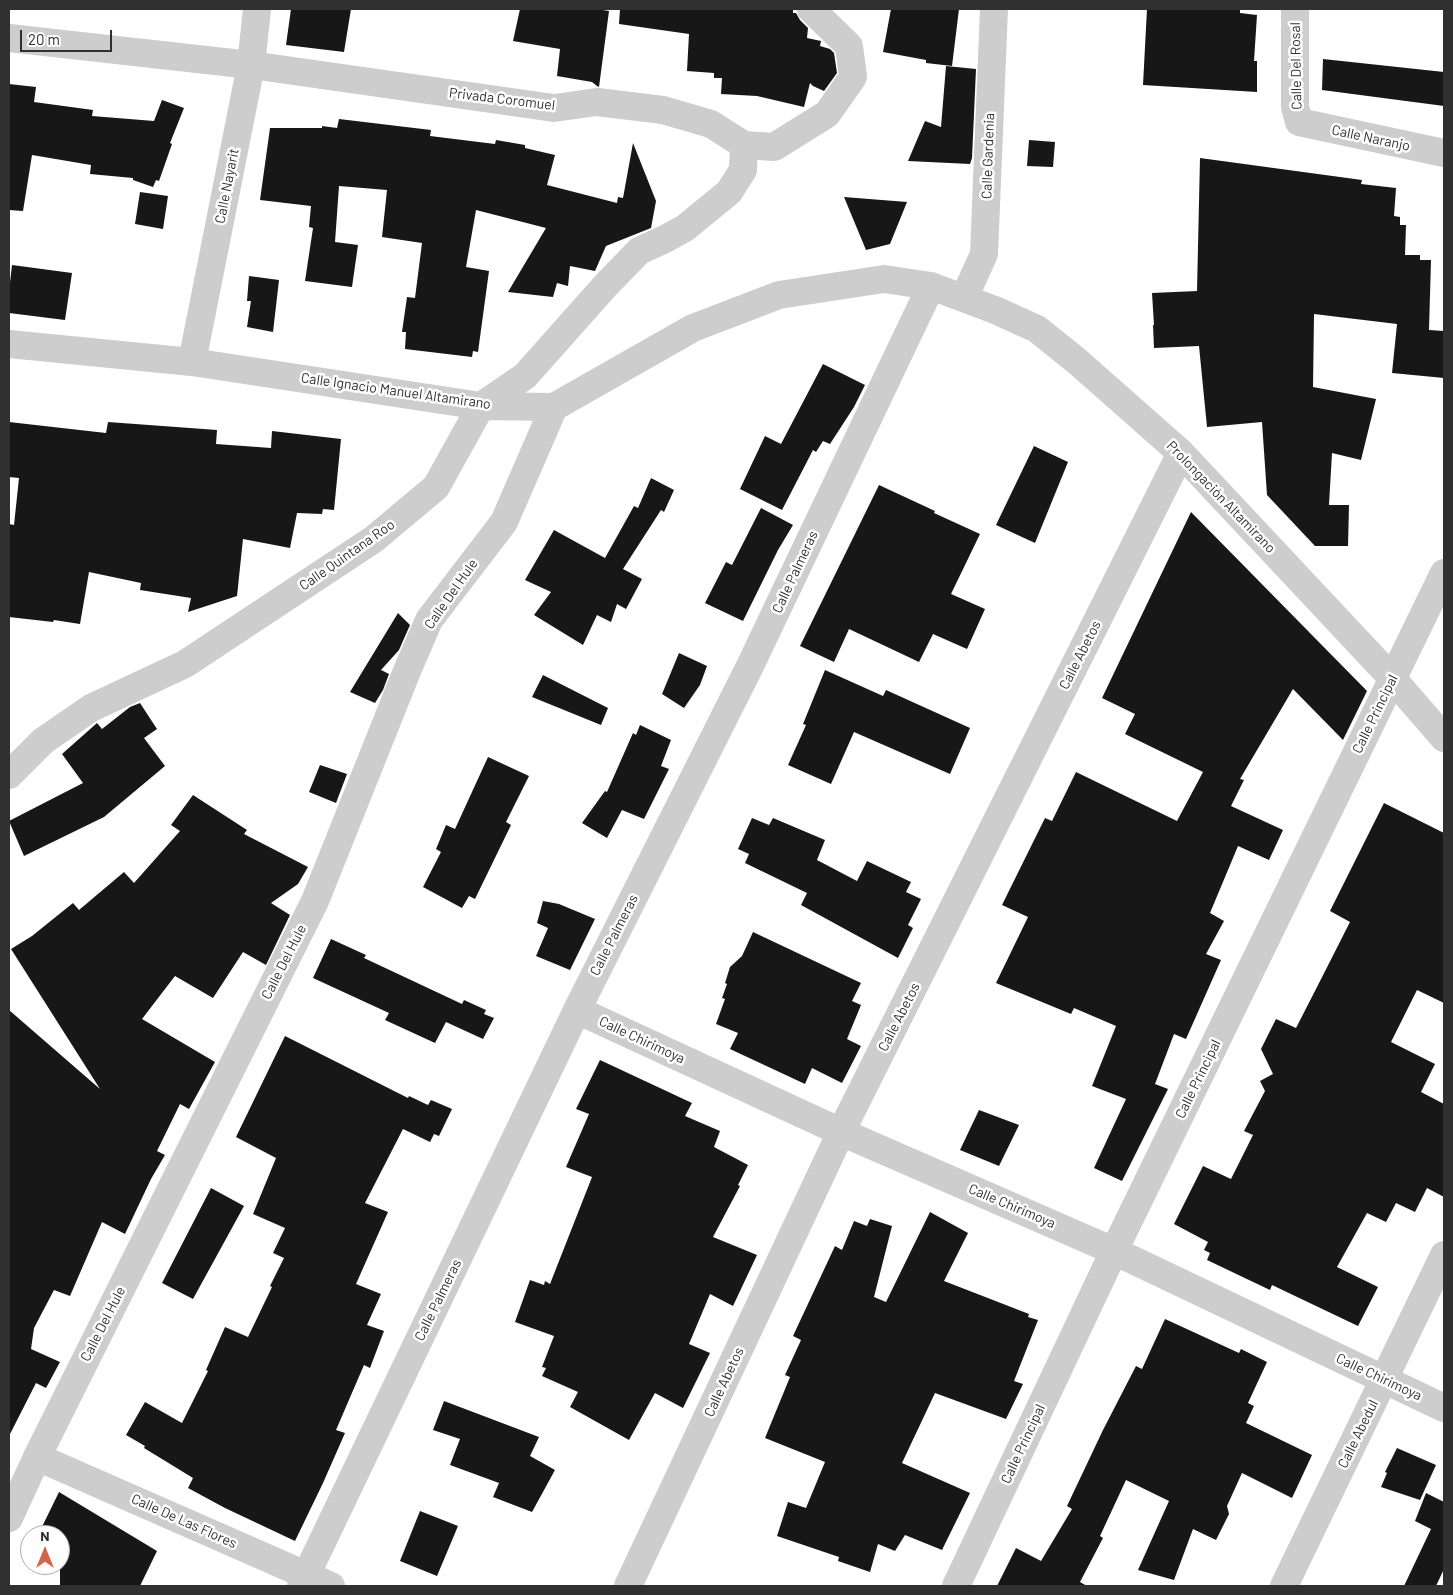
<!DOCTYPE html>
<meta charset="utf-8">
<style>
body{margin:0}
#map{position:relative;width:1453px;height:1595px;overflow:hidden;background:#fff;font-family:Barlow,sans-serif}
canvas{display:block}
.frame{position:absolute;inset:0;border:10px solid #303030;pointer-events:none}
.north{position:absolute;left:20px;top:1525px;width:50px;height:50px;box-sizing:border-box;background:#fff;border:1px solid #acacac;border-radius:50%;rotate:0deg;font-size:14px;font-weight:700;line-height:20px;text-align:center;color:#303030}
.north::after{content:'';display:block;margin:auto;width:18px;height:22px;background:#d46546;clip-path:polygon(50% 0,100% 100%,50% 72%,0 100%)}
.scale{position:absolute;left:20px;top:30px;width:92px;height:22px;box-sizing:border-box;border:2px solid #303030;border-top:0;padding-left:6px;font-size:15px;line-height:18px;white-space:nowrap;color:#303030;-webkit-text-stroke:4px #fff;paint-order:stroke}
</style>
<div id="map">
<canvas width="1453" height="1595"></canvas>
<div class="frame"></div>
<div class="north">N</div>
<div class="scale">20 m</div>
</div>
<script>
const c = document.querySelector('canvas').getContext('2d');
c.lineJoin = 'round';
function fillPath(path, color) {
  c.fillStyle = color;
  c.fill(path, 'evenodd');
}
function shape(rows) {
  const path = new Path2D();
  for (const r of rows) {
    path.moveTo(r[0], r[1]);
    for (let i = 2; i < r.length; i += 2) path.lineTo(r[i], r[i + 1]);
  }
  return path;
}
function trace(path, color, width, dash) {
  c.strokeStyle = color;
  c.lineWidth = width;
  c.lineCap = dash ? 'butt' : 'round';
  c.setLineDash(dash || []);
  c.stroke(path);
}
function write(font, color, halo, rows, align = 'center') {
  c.font = font + ' Barlow,sans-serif';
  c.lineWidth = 5;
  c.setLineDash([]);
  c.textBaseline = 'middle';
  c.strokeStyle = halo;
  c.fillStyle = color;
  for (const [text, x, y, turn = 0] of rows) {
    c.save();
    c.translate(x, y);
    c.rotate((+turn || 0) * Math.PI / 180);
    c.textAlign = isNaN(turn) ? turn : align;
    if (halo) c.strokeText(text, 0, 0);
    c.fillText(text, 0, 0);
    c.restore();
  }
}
fillPath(shape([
 [291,9,351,9,344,52,286,45],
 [520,9,596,9,609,11,599,87,597,86,592,82,557,76,560,49,513,41],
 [620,9,793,9,793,13,796,13,800,20,808,28,807,38,821,41,820,46,830,49,834,53,837,73,824,91,813,86,810,83,804,107,757,96,721,94,722,78,714,78,714,73,687,71,689,34,619,24],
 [891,9,959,9,952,66,926,63,926,60,883,52],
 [1147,9,1240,9,1240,13,1257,15,1254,61,1257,61,1257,92,1143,85],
 [1323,59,1444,72,1444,106,1322,90],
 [946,66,976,69,972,158,970,164,908,161,925,121,941,127],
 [9,84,36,87,34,102,93,110,92,116,154,121,162,100,184,108,170,143,172,144,159,181,156,180,153,187,133,180,133,178,90,174,91,165,32,155,23,211,9,210],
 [339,119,431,130,430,136,495,144,496,140,525,145,525,148,555,155,547,185,617,203,618,197,623,198,633,143,656,201,651,228,606,246,595,271,570,266,568,286,557,283,553,297,508,292,546,228,476,210,466,267,489,271,478,352,473,351,472,357,405,349,406,332,402,332,407,297,415,298,422,243,382,237,387,190,339,186,335,242,358,245,352,287,305,281,313,228,309,227,311,206,260,200,270,128,322,128,322,126,337,128],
 [1029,140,1055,142,1053,167,1027,166],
 [1200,158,1362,180,1361,184,1396,188,1394,216,1400,217,1400,225,1406,225,1405,255,1420,255,1420,260,1431,260,1429,330,1444,331,1444,378,1392,373,1397,324,1314,314,1313,387,1376,399,1361,460,1332,453,1329,505,1349,505,1348,546,1315,546,1267,495,1262,422,1207,427,1199,346,1154,348,1153,325,1154,325,1152,293,1197,291],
 [140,192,168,196,163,229,135,224],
 [844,197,907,202,890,244,866,250],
 [12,265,72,273,65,320,9,313,9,291],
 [249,276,279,280,273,332,247,327,251,301,247,301],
 [823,364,865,385,854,407,830,444,823,441,816,452,813,450,782,510,740,489,765,436,781,444],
 [9,422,106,433,108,422,217,430,216,444,271,448,272,431,341,439,334,510,323,509,322,514,297,513,290,548,243,539,237,596,188,612,191,598,140,590,141,583,89,572,80,624,54,620,53,622,9,617,9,524,14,525,19,478,9,477],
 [1034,446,1068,462,1035,543,996,525],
 [651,478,674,490,664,512,661,510,623,569,642,579,626,609,617,604,611,622,597,615,583,645,534,615,551,592,525,580,554,530,605,558,634,506,638,508],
 [879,485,935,511,934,513,980,534,951,594,985,609,967,649,933,634,919,662,849,629,834,662,800,646],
 [761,508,793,525,778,550,743,621,705,603,726,562,732,565],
 [1191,512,1367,691,1343,740,1293,689,1240,779,1244,780,1231,806,1283,830,1269,860,1238,846,1210,913,1224,921,1206,954,1221,960,1186,1039,1174,1034,1155,1084,1168,1089,1122,1181,1094,1168,1126,1099,1092,1086,1116,1026,1074,1008,1071,1014,996,983,1028,917,1002,905,1045,818,1052,821,1076,772,1177,821,1203,772,1125,734,1135,714,1102,698],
 [398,613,410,625,399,650,381,670,389,674,383,690,375,703,350,692],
 [679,653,707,666,700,685,684,708,662,694],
 [825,670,883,696,886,690,970,728,950,774,854,732,831,784,788,765,806,725,803,724],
 [543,675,608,708,601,725,532,697],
 [140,703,157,729,144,738,165,766,104,817,24,856,9,821,83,783,62,754,97,723,102,729,130,707],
 [640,725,671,740,661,766,669,769,644,819,622,810,607,838,582,823,605,791,607,792,633,733,636,735],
 [488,757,529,776,506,822,511,825,475,899,469,896,462,908,423,887,441,852,436,849,446,825,455,829],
 [320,765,347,774,336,803,309,792],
 [193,795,247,830,244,834,308,867,298,884,271,903,290,915,266,965,243,952,213,998,175,976,142,1019,215,1062,189,1109,180,1104,157,1151,165,1155,151,1179,125,1234,102,1222,70,1296,54,1290,34,1328,31,1349,60,1362,46,1388,36,1383,9,1436,9,1010,100,1089,11,949,32,936,73,903,79,910,124,872,134,883,180,831,171,825],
 [1384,803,1444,833,1444,1003,1417,990,1391,1042,1435,1064,1421,1092,1444,1104,1444,1197,1427,1188,1415,1212,1396,1203,1386,1222,1367,1213,1337,1267,1378,1287,1358,1326,1272,1285,1270,1290,1207,1260,1210,1253,1204,1250,1208,1242,1174,1224,1203,1166,1231,1179,1253,1135,1244,1131,1265,1091,1260,1081,1273,1074,1261,1049,1276,1019,1296,1028,1317,987,1350,922,1330,911],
 [752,818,769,825,773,818,825,840,817,860,857,881,867,861,911,882,906,892,921,899,908,925,913,928,898,958,801,905,807,893,745,863,749,854,738,849],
 [543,901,559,904,595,919,570,970,536,956,548,928,537,923],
 [753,932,861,983,852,1001,861,1005,847,1039,861,1046,842,1083,812,1068,805,1084,730,1049,738,1033,716,1024,725,999,722,998,727,984,725,983,730,967,742,956],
 [331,939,366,955,364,958,462,1004,464,1000,486,1010,484,1014,494,1018,483,1039,446,1022,435,1043,385,1020,389,1013,313,978],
 [285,1036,408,1098,409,1096,428,1105,431,1100,452,1109,439,1136,434,1134,430,1142,403,1129,365,1203,388,1212,356,1284,381,1294,367,1325,384,1331,370,1368,364,1365,336,1430,345,1433,323,1483,295,1541,225,1508,188,1488,193,1478,144,1448,145,1446,126,1435,145,1402,182,1423,208,1371,206,1370,225,1327,248,1337,272,1287,270,1286,284,1258,273,1253,285,1228,253,1214,276,1158,236,1137],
 [600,1060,692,1103,685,1116,720,1131,714,1147,748,1165,738,1185,740,1186,713,1237,757,1255,733,1306,710,1294,689,1344,710,1353,683,1408,655,1393,629,1440,570,1407,578,1392,542,1376,546,1368,542,1367,554,1336,515,1322,530,1280,544,1285,545,1281,550,1284,592,1177,566,1167,589,1114,576,1109],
 [979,1110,1019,1125,999,1166,960,1150],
 [211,1188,244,1206,193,1299,162,1283],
 [930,1212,968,1233,944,1281,1029,1314,1028,1317,1038,1320,1014,1381,1023,1384,1006,1419,935,1393,902,1463,970,1493,942,1550,905,1535,895,1551,878,1544,870,1572,838,1561,839,1557,777,1536,788,1502,806,1508,825,1462,765,1438,790,1377,785,1375,801,1340,793,1336,835,1246,842,1250,854,1221,867,1226,870,1219,892,1226,874,1297,886,1302],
 [1165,1319,1239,1353,1241,1349,1267,1362,1248,1403,1254,1406,1246,1423,1312,1455,1292,1498,1242,1473,1227,1506,1229,1514,1216,1540,1193,1529,1174,1580,1138,1570,1169,1501,1126,1480,1100,1536,1103,1538,1080,1582,1087,1586,997,1586,1016,1548,1041,1561,1072,1509,1067,1506,1103,1430,1136,1366,1142,1369],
 [444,1401,539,1437,530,1456,555,1470,532,1512,493,1497,499,1483,450,1465,460,1439,433,1430],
 [1397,1448,1436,1465,1420,1500,1381,1487,1387,1473,1385,1472],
 [59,1492,157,1551,140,1586,60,1586,60,1535,38,1535],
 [1426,1493,1444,1502,1444,1569,1436,1586,1404,1586,1431,1529,1415,1521],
 [420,1511,458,1526,437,1576,400,1561]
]), '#171717');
trace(shape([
 [1295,9,1295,107,1299,122,1444,153],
 [9,38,251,65,554,108,597,102,663,110,711,124,744,145,774,147,827,114,853,77,849,46,811,9],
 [964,298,984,254,994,9],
 [9,344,192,362,481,406,554,407,693,328,779,295,884,279,931,286,995,310,1037,329,1078,362,1181,453,1392,678,1444,738],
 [192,362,251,65,257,9],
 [9,775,43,741,91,708,185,664,374,539,436,487,481,406,525,376,606,285,639,251,665,239,685,228,729,192,743,170,744,145],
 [577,1010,841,1132,1114,1251,1444,1408],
 [37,1457,331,1586],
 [9,1518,37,1457,315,901,407,671,429,620,504,522,554,407],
 [301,1586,577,1010,750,666,931,286],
 [628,1586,841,1132,1181,453],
 [956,1586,1114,1251,1444,573],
 [1284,1586,1444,1255]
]), '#cdcdcd', 28);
write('14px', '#303030', '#fff', [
 ["Calle Del Rosal",1296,66,-91],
 ["Privada Coromuel",502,99,7],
 ["Calle Naranjo",1371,138,12],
 ["Calle Gardenia",988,156,-88],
 ["Calle Nayarit",227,186,-79],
 ["Calle Ignacio Manuel Altamirano",396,391,8],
 ["Prolongación Altamirano",1221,497,46],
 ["Calle Quintana Roo",347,555,-35],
 ["Calle Palmeras",795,572,-65],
 ["Calle Del Hule",451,594,-55],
 ["Calle Abetos",1080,655,-63],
 ["Calle Principal",1375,714,-64],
 ["Calle Palmeras",614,935,-63],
 ["Calle Del Hule",284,962,-63],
 ["Calle Abetos",899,1017,-63],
 ["Calle Chirimoya",642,1040,25],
 ["Calle Principal",1198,1079,-64],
 ["Calle Chirimoya",1012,1206,23],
 ["Calle Palmeras",438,1300,-64],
 ["Calle Del Hule",103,1324,-63],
 ["Calle Chirimoya",1379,1377,25],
 ["Calle Abetos",724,1382,-65],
 ["Calle Abedul",1358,1434,-64],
 ["Calle Principal",1023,1444,-65],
 ["Calle De Las Flores",184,1521,24]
]);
</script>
